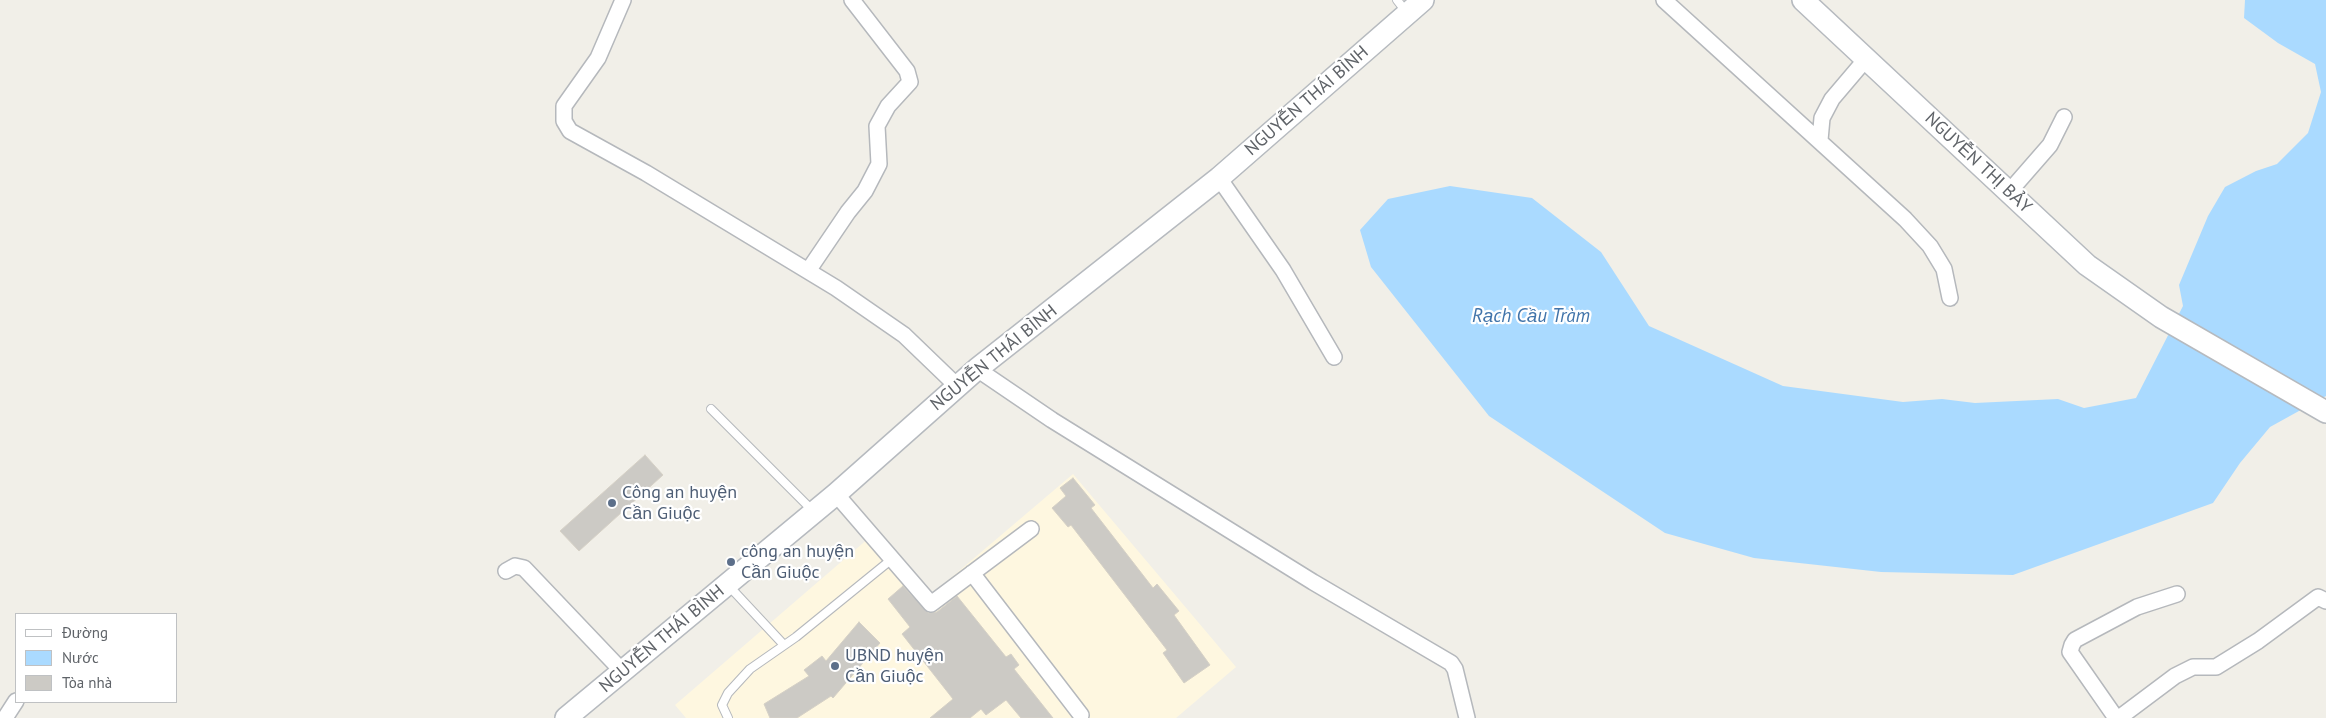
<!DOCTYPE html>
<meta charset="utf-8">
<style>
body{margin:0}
#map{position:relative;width:2326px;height:718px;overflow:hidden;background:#f1efe8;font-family:"PT Sans",sans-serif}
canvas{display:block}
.legend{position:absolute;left:15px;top:613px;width:162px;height:90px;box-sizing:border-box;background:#fff;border:1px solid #bfc1c3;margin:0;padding:6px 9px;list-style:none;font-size:15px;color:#5f6368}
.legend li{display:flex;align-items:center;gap:10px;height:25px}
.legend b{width:25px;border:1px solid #bfc1c3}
</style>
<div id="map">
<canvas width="2326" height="718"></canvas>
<ul class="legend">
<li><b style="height:6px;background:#fff"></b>Đường</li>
<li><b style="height:14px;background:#aadaff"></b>Nước</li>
<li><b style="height:14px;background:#cccac5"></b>Tòa nhà</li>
</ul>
</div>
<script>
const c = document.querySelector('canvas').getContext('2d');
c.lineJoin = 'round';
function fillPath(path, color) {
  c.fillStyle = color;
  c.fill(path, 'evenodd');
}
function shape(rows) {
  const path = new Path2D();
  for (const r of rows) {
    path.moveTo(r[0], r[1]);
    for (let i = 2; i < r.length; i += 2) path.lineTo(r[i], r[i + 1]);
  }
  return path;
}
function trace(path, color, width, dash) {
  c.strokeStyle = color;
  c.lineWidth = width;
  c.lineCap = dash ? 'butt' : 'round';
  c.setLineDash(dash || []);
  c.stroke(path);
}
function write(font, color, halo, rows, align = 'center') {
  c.font = font + ' "PT Sans",sans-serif';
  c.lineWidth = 4.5;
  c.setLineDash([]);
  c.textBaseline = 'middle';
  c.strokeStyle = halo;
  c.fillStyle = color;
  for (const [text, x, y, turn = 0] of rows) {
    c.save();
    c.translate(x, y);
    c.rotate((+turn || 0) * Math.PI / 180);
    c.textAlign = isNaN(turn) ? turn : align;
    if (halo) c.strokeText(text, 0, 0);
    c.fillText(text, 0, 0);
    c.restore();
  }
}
fillPath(shape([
 [1073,474,1236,667,1176,718,686,718,675,705,877,531,933,593]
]), '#fef7e0');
fillPath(shape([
 [2245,0,2326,0,2326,396,2270,427,2240,463,2213,503,2013,575,1881,572,1754,558,1665,533,1489,416,1371,267,1360,230,1388,199,1450,186,1532,198,1601,252,1649,326,1783,386,1903,402,1942,399,1975,403,2058,399,2084,408,2136,398,2183,306,2179,285,2208,216,2225,187,2256,171,2277,164,2308,133,2321,92,2315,64,2278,43,2244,18]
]), '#aadaff');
const building = shape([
 [645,455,663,475,579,551,560,531,645,455],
 [1073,478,1095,505,1091,508,1153,588,1157,584,1179,611,1174,615,1210,665,1184,683,1163,653,1167,650,1071,525,1068,527,1052,508,1066,496,1060,488,1073,478],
 [903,586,928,613,937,612,957,596,1006,657,1011,654,1019,665,1014,669,1053,718,1021,718,1006,700,986,715,981,709,970,718,930,718,953,699,902,634,910,627,888,599,903,586],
 [859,622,880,643,833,698,831,696,797,718,770,718,764,704,809,676,804,670,822,656,826,661,859,622]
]);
fillPath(building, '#cccac5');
trace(building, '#d6d1c6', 1);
const lane = shape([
 [1397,0,1407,13],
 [711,409,813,511],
 [728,585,784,645],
 [728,718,722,705,728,693,750,669,796,637,892,559]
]);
const street = shape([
 [623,0,598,58,564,106,564,121,570,131,646,173,836,288,904,335,957,386],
 [1664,0,1905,219,1930,246,1944,269,1950,298],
 [1820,140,1822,118,1832,99,1866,59],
 [1219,178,1283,270,1334,357],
 [2009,192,2050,145,2064,117],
 [808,271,848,212,865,191,879,164,877,126,888,106,910,82,907,71,852,0],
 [977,369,1052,420,1313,582,1451,663,1455,669,1467,718],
 [836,494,931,604,1031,529],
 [506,571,515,566,524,568,623,672],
 [972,573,1081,715],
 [5,718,16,701],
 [2116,718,2070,652,2072,645,2075,640,2137,607,2177,594],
 [2119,718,2175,676,2193,667,2216,667,2258,641,2318,597,2326,601]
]);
const secondary = shape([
 [1803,0,2087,265,2161,317,2326,412],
 [566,718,836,494,977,369,1219,178,1423,0]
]);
trace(lane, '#b5b8bc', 10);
trace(street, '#b5b8bc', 18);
trace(secondary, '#b6babf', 24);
trace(lane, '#fff', 8);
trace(street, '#fff', 15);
trace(secondary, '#fff', 21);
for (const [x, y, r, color] of [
 [612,503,5,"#5c6f8a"],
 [731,562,5,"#5c6f8a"],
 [835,666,5,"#5c6f8a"]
]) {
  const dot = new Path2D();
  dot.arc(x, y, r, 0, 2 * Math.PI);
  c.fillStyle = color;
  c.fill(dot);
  trace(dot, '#fff', 2);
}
write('18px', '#5f6368', '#fff', [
 ["NGUYỄN THÁI BÌNH",1307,101,-41],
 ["NGUYỄN THỊ BẢY",1978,163,43],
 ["NGUYỄN THÁI BÌNH",994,358,-39],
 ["NGUYỄN THÁI BÌNH",662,639,-40]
]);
write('18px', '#4e5e75', '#fff', [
 ["Công an huyện",622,493],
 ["Cần Giuộc",622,514],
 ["công an huyện",741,552],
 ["Cần Giuộc",741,573],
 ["UBND huyện",845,656],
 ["Cần Giuộc",845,677]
], 'left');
write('italic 19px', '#4174aa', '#fff', [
 ["Rạch Cầu Tràm",1531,317]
]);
</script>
